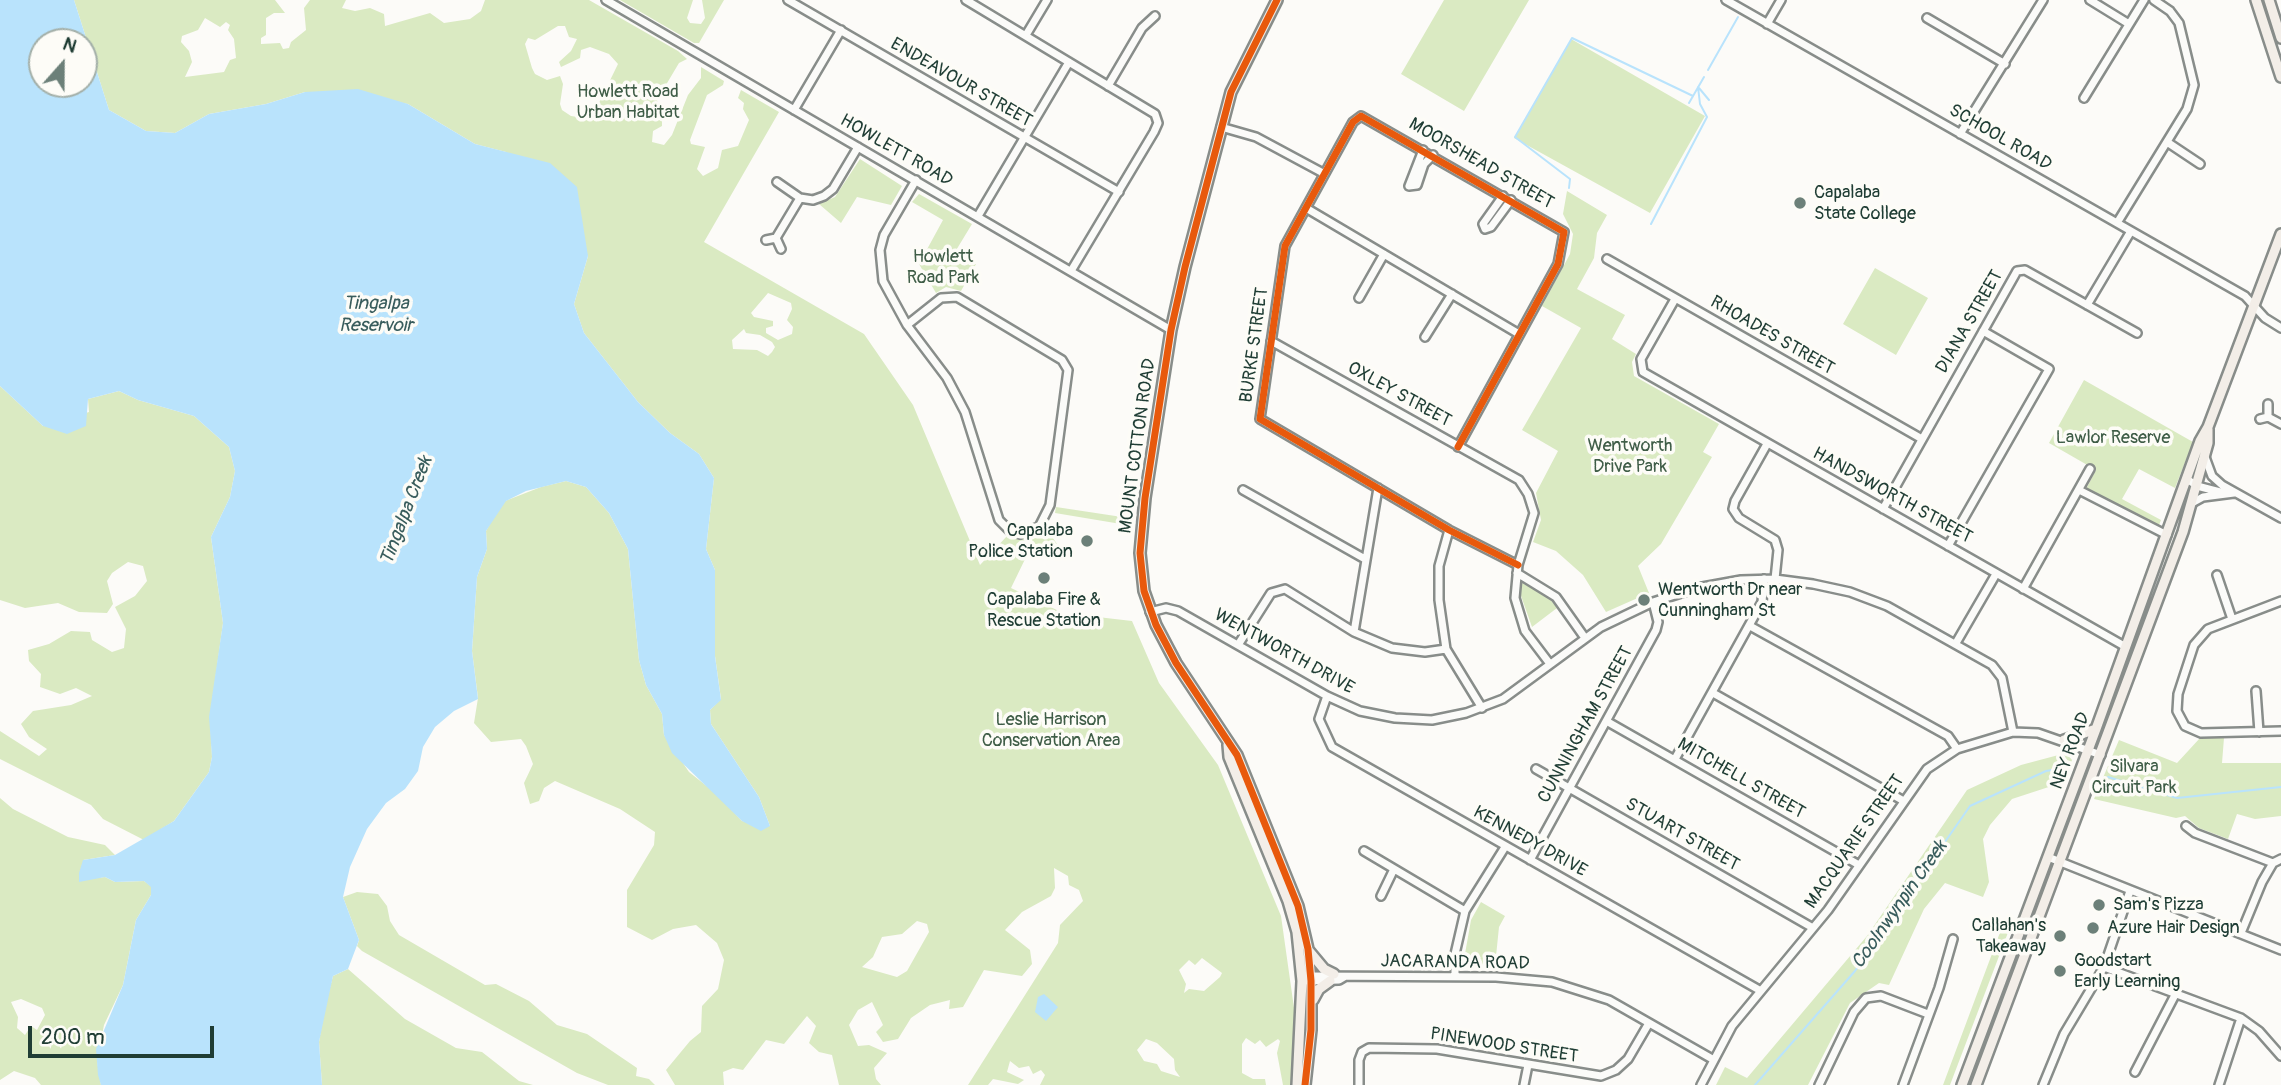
<!DOCTYPE html>
<style>
body{margin:0}
#map{position:relative;width:2281px;height:1085px;overflow:hidden;background:#fcfbf8;font-family:Pangolin,sans-serif}
canvas{display:block}
.north{position:absolute;left:28px;top:28px;width:70px;height:70px;box-sizing:border-box;background:#fdfcf7;border:2px solid #a4b0a9;border-radius:50%;rotate:21deg;font-size:19px;font-weight:700;line-height:28px;text-align:center;color:#1f3d34}
.north::after{content:'';display:block;margin:auto;width:24px;height:32px;background:#6c8079;clip-path:polygon(50% 0,100% 100%,50% 72%,0 100%)}
.scale{position:absolute;left:28px;top:1026px;width:186px;height:32px;box-sizing:border-box;border:4px solid #1f3d34;border-top:0;padding-left:9px;font-size:21px;line-height:24px;white-space:nowrap;color:#1f3d34;-webkit-text-stroke:5px #fdfcf7;paint-order:stroke}
</style>
<div id="map">
<canvas width="2281" height="1085"></canvas>
<div class="north">N</div>
<div class="scale">200 m</div>
</div>
<script>
const c = document.querySelector('canvas').getContext('2d');
c.lineJoin = 'round';
function fillPath(path, color) {
  c.fillStyle = color;
  c.fill(path, 'evenodd');
}
function shape(rows) {
  const path = new Path2D();
  for (const r of rows) {
    path.moveTo(r[0], r[1]);
    for (let i = 2; i < r.length; i += 2) path.lineTo(r[i], r[i + 1]);
  }
  return path;
}
function trace(path, color, width, dash) {
  c.strokeStyle = color;
  c.lineWidth = width;
  c.lineCap = dash ? 'butt' : 'round';
  c.setLineDash(dash || []);
  c.stroke(path);
}
function write(font, color, halo, rows, align = 'center') {
  c.font = font + ' Pangolin,sans-serif';
  c.lineWidth = 7;
  c.setLineDash([]);
  c.textBaseline = 'middle';
  c.strokeStyle = halo;
  c.fillStyle = color;
  for (const [text, x, y, turn = 0] of rows) {
    c.save();
    c.translate(x, y);
    c.rotate((+turn || 0) * Math.PI / 180);
    c.textAlign = isNaN(turn) ? turn : align;
    if (halo) c.strokeText(text, 0, 0);
    c.fillText(text, 0, 0);
    c.restore();
  }
}
fillPath(shape([
 [74,0,275,0,285,13,274,13,266,18,266,35,261,38,261,44,280,43,283,49,289,48,291,42,306,30,304,8,310,0,346,0,342,8,355,11,370,8,384,14,385,26,430,13,444,23,470,19,481,11,485,0,589,0,678,51,687,59,679,63,657,100,662,115,662,126,653,131,652,142,664,145,672,135,688,95,701,78,701,67,724,81,723,85,707,95,690,140,691,144,705,147,697,169,703,176,718,168,722,150,738,146,749,120,743,109,744,103,738,98,741,90,779,112,704,242,864,334,913,405,980,565,1007,536,1031,538,1048,531,1064,554,1029,551,1011,588,1063,613,1132,621,1159,683,1218,765,1281,916,1296,1022,1291,1085,1283,1085,1277,1053,1280,1041,1278,1039,1266,1047,1260,1040,1255,1044,1246,1038,1242,1044,1242,1073,1253,1079,1265,1079,1266,1085,1040,1085,1045,1075,1041,1070,1033,1074,1029,1066,1019,1068,1010,1061,1007,1072,1024,1080,1018,1084,993,1079,988,1085,968,1085,1058,943,1060,925,1083,901,1079,890,1069,885,1068,876,1054,868,1055,888,1051,896,1022,912,1005,930,1030,950,1032,964,1022,976,984,970,963,1007,949,1009,950,1000,930,1005,911,1018,898,1039,883,1042,876,1032,883,1025,872,1002,858,1010,849,1025,858,1046,869,1045,887,1053,874,1068,876,1079,881,1085,839,1085,832,1055,819,1052,809,1043,816,1026,807,1016,784,1044,766,1040,743,1070,733,1068,723,1072,724,1085,675,1085,666,1070,690,1041,701,1032,702,1006,718,989,724,960,717,943,696,925,673,929,652,940,627,927,627,890,654,845,655,832,620,809,555,781,544,788,539,801,530,804,524,783,533,764,526,746,521,739,491,742,474,723,478,698,472,651,477,577,487,549,486,531,498,509,505,501,541,487,566,481,586,487,609,513,628,549,639,660,646,685,662,714,664,735,689,772,718,795,742,821,770,826,759,797,711,724,710,710,721,699,715,656,715,570,706,549,714,478,699,454,670,433,638,402,584,333,574,304,588,256,506,152,475,144,408,104,305,92,266,104,209,114,175,133,146,131,109,110],
 [205,18,220,27,226,22,230,25,228,30,234,39,236,58,230,60,224,72,185,77,192,62,189,51,181,42,182,36,198,30],
 [558,26,565,26,569,37,577,39,571,51,559,62,561,67,580,58,581,50,590,47,609,54,618,64,595,111,584,118,571,116,562,110,560,104,563,84,560,76,547,80,535,74,532,68,525,44,528,38,535,40],
 [768,293,791,303,792,309,787,320,793,327,792,334,778,340,766,333,766,328,773,326,773,321,754,317,751,313],
 [744,329,746,333,760,335,772,342,775,347,772,352,768,356,757,350,733,349,732,340],
 [917,921,927,924,929,932,907,971,897,977,862,967,873,957,882,937,902,934],
 [1202,958,1222,973,1220,977,1204,991,1189,989,1184,993,1186,984,1179,970,1189,960,1195,965],
 [1146,1039,1157,1043,1174,1059,1175,1070,1180,1077,1161,1071,1157,1064,1144,1061,1137,1050],
 [620,0,693,0,687,18,690,23,701,24,705,18,702,0,724,0,699,43,694,43],
 [1444,0,1529,0,1464,111,1401,74],
 [1571,39,1705,116,1650,213,1514,138],
 [860,159,902,186,891,205,857,197,841,223,819,204,835,197],
 [1567,191,1607,215,1597,233,1594,258,1577,289,1625,315,1612,339,1636,354,1632,362,1634,376,1719,424,1703,452,1712,457,1661,544,1638,566,1649,593,1606,612,1583,575,1556,551,1533,542,1541,520,1536,493,1558,451,1522,430,1581,328,1542,306,1570,254,1573,234,1563,214],
 [919,194,972,224,955,252,976,264,961,291,946,287,936,293,919,264,943,220,912,202],
 [1875,268,1928,298,1896,355,1843,324],
 [2084,380,2193,442,2175,488,2139,469,2122,499,2161,520,2159,525,2086,489,2096,470,2049,443],
 [0,386,43,426,89,412,88,399,119,391,138,400,194,416,229,447,235,471,230,497,211,537,223,623,210,717,212,757,209,772,174,821,144,840,103,819,91,805,0,759,0,731,39,756,47,749,29,737,21,724,33,711,71,705,92,696,76,688,60,694,40,687,41,674,29,661,28,650,49,644,71,631,90,632,92,640,112,652,124,648,126,629,115,607,135,596,147,581,143,566,128,562,112,573,107,581,113,604,107,613,79,612,58,603,25,608,0,600],
 [1056,507,1122,517,1121,524,1055,513],
 [1522,583,1548,596,1557,608,1532,627,1520,593],
 [2200,738,2224,738,2222,763,2281,763,2281,816,2255,819,2237,814,2228,839,2199,828,2185,816,2176,818,2094,799,2119,740,2177,763],
 [2066,753,2072,760,2064,782,2012,799,1990,825,1983,839,1989,882,1983,897,1945,883,1924,909,1889,985,1879,983,1850,1003,1808,1085,1716,1085,1725,1067,1747,1078,1867,936,1967,790,2021,765],
 [0,798,13,809,68,837,105,845,115,855,83,860,86,879,105,877,115,882,144,881,151,886,151,895,136,920,123,985,104,1025,97,1061,101,1085,41,1085,35,1078,14,1071,0,1080],
 [21,999,42,1008,45,1015,37,1030,31,1026,25,1035,17,1028,18,1017,11,1002],
 [357,892,378,894,387,906,390,921,399,935,485,985,496,984,529,1001,557,1025,587,1034,637,1068,636,1076,649,1079,655,1085,608,1085,577,1073,362,951,357,946,359,940,343,897],
 [1481,902,1505,916,1499,927,1495,966,1463,965,1471,920],
 [2005,919,2012,922,1950,1085,1943,1085],
 [348,969,405,1019,456,1048,482,1052,519,1081,533,1085,322,1085,319,1042,324,1010,333,976]
]), '#daeac2');
fillPath(shape([
 [0,0,74,0,109,110,146,131,175,133,209,114,266,104,305,92,358,89,408,104,475,144,550,163,577,187,588,256,574,304,584,333,638,402,670,433,699,454,714,478,706,549,715,570,715,656,721,700,710,710,711,724,759,797,770,826,761,831,742,821,672,753,664,735,662,714,646,685,639,660,628,549,609,513,586,487,566,481,526,491,506,501,486,531,487,549,477,577,472,651,478,699,454,711,435,727,423,747,418,771,405,789,386,803,367,829,350,867,343,897,359,940,348,969,333,976,319,1042,322,1085,101,1085,98,1075,96,1049,123,985,136,920,151,895,151,887,144,881,115,882,105,877,79,882,79,873,83,860,115,855,174,821,209,772,212,757,209,717,223,623,211,537,230,497,235,471,229,447,194,416,138,400,119,391,88,399,86,426,67,434,43,426,0,386],
 [84,42,84,84,42,84,42,42],
 [1044,994,1058,1007,1046,1021,1035,1012,1038,997]
]), '#b9e3fc');
trace(shape([
 [1708,70,1738,17],
 [1699,88,1709,100],
 [1689,103,1704,77],
 [1569,188,1570,179,1515,137,1572,38,1693,96],
 [1651,224,1707,117,1700,104,1698,87],
 [2108,777,2177,798,2281,787],
 [1755,1085,1855,971,1970,806,2046,771,2072,767]
]), '#b9e3fc', 2);
const minor = shape([
 [606,0,1171,330],
 [788,0,1119,192],
 [966,0,1155,114,1158,123,1154,132,1071,271],
 [1726,0,2245,296,2265,318,2281,328],
 [2090,0,2129,24],
 [1927,18,2005,64],
 [1767,24,1781,0],
 [1026,35,1047,0],
 [1108,86,1142,28,1155,16],
 [2084,98,2144,0],
 [794,110,841,30],
 [1221,127,1256,137,1323,173],
 [1960,134,2043,0],
 [2167,142,2200,164],
 [1423,150,1409,186,1417,185,1424,164,1433,155],
 [777,182,800,198,813,200,824,196,833,189,858,147],
 [1503,196,1483,224,1485,229,1491,227,1511,200],
 [1306,208,1519,334],
 [978,216,1069,62],
 [2117,223,2187,109,2194,85,2179,23,2170,11,2154,0],
 [776,238,800,198],
 [766,240,776,238,781,249],
 [1607,259,1922,439],
 [1359,298,1384,254],
 [1675,299,1641,359,1643,372,2126,647],
 [2087,305,2131,231],
 [907,325,947,378,965,412,999,520,1010,531,1020,534,1039,527,1050,505,1068,370,1062,360,957,297,941,298,907,325,883,281,880,250,884,235,916,180],
 [1425,337,1452,294],
 [1271,341,1519,480,1528,494,1534,513,1518,565,1515,598,1525,631,1550,664],
 [2268,404,2268,417],
 [2260,419,2268,417,2281,424],
 [1767,444,1735,501,1733,509,1739,518,1775,540,1778,550,1775,579],
 [1458,447,1558,264,1564,232,1361,116,1353,122,1285,246,1260,419,1449,530,1518,565],
 [2205,457,2212,476,2222,485,2281,518],
 [2187,479,2197,486,2224,493],
 [1243,490,1365,559],
 [2079,490,2167,535],
 [2192,503,2203,497,2234,493],
 [1883,509,2017,271,2025,270,2137,333],
 [1449,530,1439,566,1439,600,1446,649,1482,708],
 [1948,546,2049,369,1983,331],
 [1517,573,1556,597,1585,638],
 [2217,575,2232,619],
 [2023,589,2090,469],
 [2281,601,2208,629,2194,645,2178,694,2177,711,2185,726,2201,733,2281,731],
 [1150,612,1166,608,1178,611,1327,696,1360,711,1395,718,1432,720,1466,713,1503,699,1601,627,1653,602,1697,588,1741,580,1775,579,1813,584,1850,592,1887,606,1992,665,2002,678,2013,732],
 [1750,626,1948,736,1957,749],
 [1354,632,1378,488],
 [1956,643,1996,574],
 [1238,645,1271,593,1285,589,1354,632,1392,648,1425,652,1446,649],
 [2256,691,2259,732],
 [1713,693,1902,800],
 [1327,696,1319,719,1332,747,1761,991],
 [1608,722,1859,865],
 [1675,759,1762,602,1764,579],
 [1536,769,1813,928],
 [2186,826,2195,833,2273,863],
 [1364,851,1465,911],
 [2048,857,2281,950],
 [1530,860,1656,630,1658,622,1653,602],
 [1381,896,1394,869],
 [2241,933,2262,882,2273,863,2281,859],
 [2104,967,2241,1018,2259,1031,2281,1056],
 [1307,976,1496,977,1552,982,1609,1000,1714,1060],
 [1455,977,1455,954,1465,911,1505,847],
 [1308,981,1339,980,1344,977],
 [2135,1072,2176,993],
 [1359,1085,1359,1060,1362,1052,1369,1048,1437,1049,1601,1076,1616,1070,1628,1059,1649,1023],
 [1524,1085,1528,1065],
 [1701,1085,1732,1026,1828,910,1927,769,1957,749,2013,732,2038,733,2101,755],
 [1819,1085,1854,1012,1866,998,1881,996,1928,1014],
 [1903,1085,1939,988,1953,939],
 [2043,1085,2064,1034,2104,967,2130,891],
 [2219,1085,2241,1018]
]);
const major = shape([
 [1277,0,1231,92,1185,267,1171,330,1145,498,1140,553,1144,591,1156,625,1176,663,1237,755,1298,906,1308,949,1311,981,1311,1030,1305,1085],
 [2256,0,2281,77],
 [2269,0,2281,38],
 [2064,740,2096,729],
 [1228,745,1229,757,1288,901,1297,932,1302,981,1297,1085],
 [1309,951,1324,969,1334,974],
 [1313,1000,1319,989,1330,981],
 [1962,1085,2096,729,2200,441,2208,427,2281,234],
 [1976,1085,2183,532,2208,443,2208,429]
]);
trace(minor, '#888d8a', 12);
trace(major, '#888d8a', 14);
trace(minor, '#fbfbf9', 7);
trace(major, '#f3eee8', 9);
trace(shape([
 [1277,0,1231,92,1185,267,1171,330,1145,498,1140,553,1144,591,1156,625,1176,663,1237,755,1298,906,1308,949,1311,981,1311,1030,1305,1085],
 [1458,447,1558,264,1564,232,1361,116,1353,122,1285,246,1260,419,1449,530,1518,565]
]), '#e8590c', 7);
for (const [x, y, r, color] of [
 [1800,203,7,"#6c8079"],
 [1087,541,7,"#6c8079"],
 [1044,578,7,"#6c8079"],
 [1644,600,7,"#6c8079"],
 [2099,905,7,"#6c8079"],
 [2093,928,7,"#6c8079"],
 [2060,936,7,"#6c8079"],
 [2060,971,7,"#6c8079"]
]) {
  const dot = new Path2D();
  dot.arc(x, y, r, 0, 2 * Math.PI);
  c.fillStyle = color;
  c.fill(dot);
  trace(dot, '#fdfcf7', 2.5);
}
write('18px', '#1f3d34', '#fdfcf7', [
 ["ENDEAVOUR STREET",961,83,30],
 ["SCHOOL ROAD",2000,138,30],
 ["HOWLETT ROAD",896,151,30],
 ["MOORSHEAD STREET",1481,164,30],
 ["DIANA STREET",1970,322,-60],
 ["RHOADES STREET",1772,336,30],
 ["BURKE STREET",1255,345,-82],
 ["OXLEY STREET",1399,395,29],
 ["MOUNT COTTON ROAD",1138,446,-82],
 ["HANDSWORTH STREET",1892,496,29],
 ["WENTWORTH DRIVE",1284,652,29],
 ["CUNNINGHAM STREET",1586,725,-61],
 ["NEY ROAD",2071,751,-69],
 ["MITCHELL STREET",1741,779,30],
 ["STUART STREET",1682,835,30],
 ["KENNEDY DRIVE",1530,842,29],
 ["MACQUARIE STREET",1855,842,-55],
 ["JACARANDA ROAD",1455,963,1],
 ["PINEWOOD STREET",1504,1046,9]
]);
write('18px', '#3f5d47', '#fdfcf7', [
 ["Howlett Road",628,92],
 ["Urban Habitat",628,113],
 ["Howlett",943,257],
 ["Road Park",943,278],
 ["Lawlor Reserve",2113,438],
 ["Wentworth",1630,446],
 ["Drive Park",1630,467],
 ["Leslie Harrison",1051,720],
 ["Conservation Area",1051,741],
 ["Silvara",2134,767],
 ["Circuit Park",2134,788]
]);
write('18px', '#1f3d34', '#fdfcf7', [
 ["Capalaba",1814,193],
 ["State College",1814,214],
 ["Capalaba",1073,531,"right"],
 ["Police Station",1073,552,"right"],
 ["Wentworth Dr near",1658,590],
 ["Cunningham St",1658,611],
 ["Capalaba Fire &",1044,600,"center"],
 ["Rescue Station",1044,621,"center"],
 ["Sam's Pizza",2113,905],
 ["Callahan's",2046,926,"right"],
 ["Takeaway",2046,947,"right"],
 ["Azure Hair Design",2107,928],
 ["Goodstart",2074,961],
 ["Early Learning",2074,982]
], 'left');
write('italic 19px', '#385c5c', '#fdfcf7', [
 ["Tingalpa",376,304],
 ["Reservoir",376,326],
 ["Tingalpa Creek",407,511,-69],
 ["Coolnwynpin Creek",1900,905,-55]
]);
</script>
